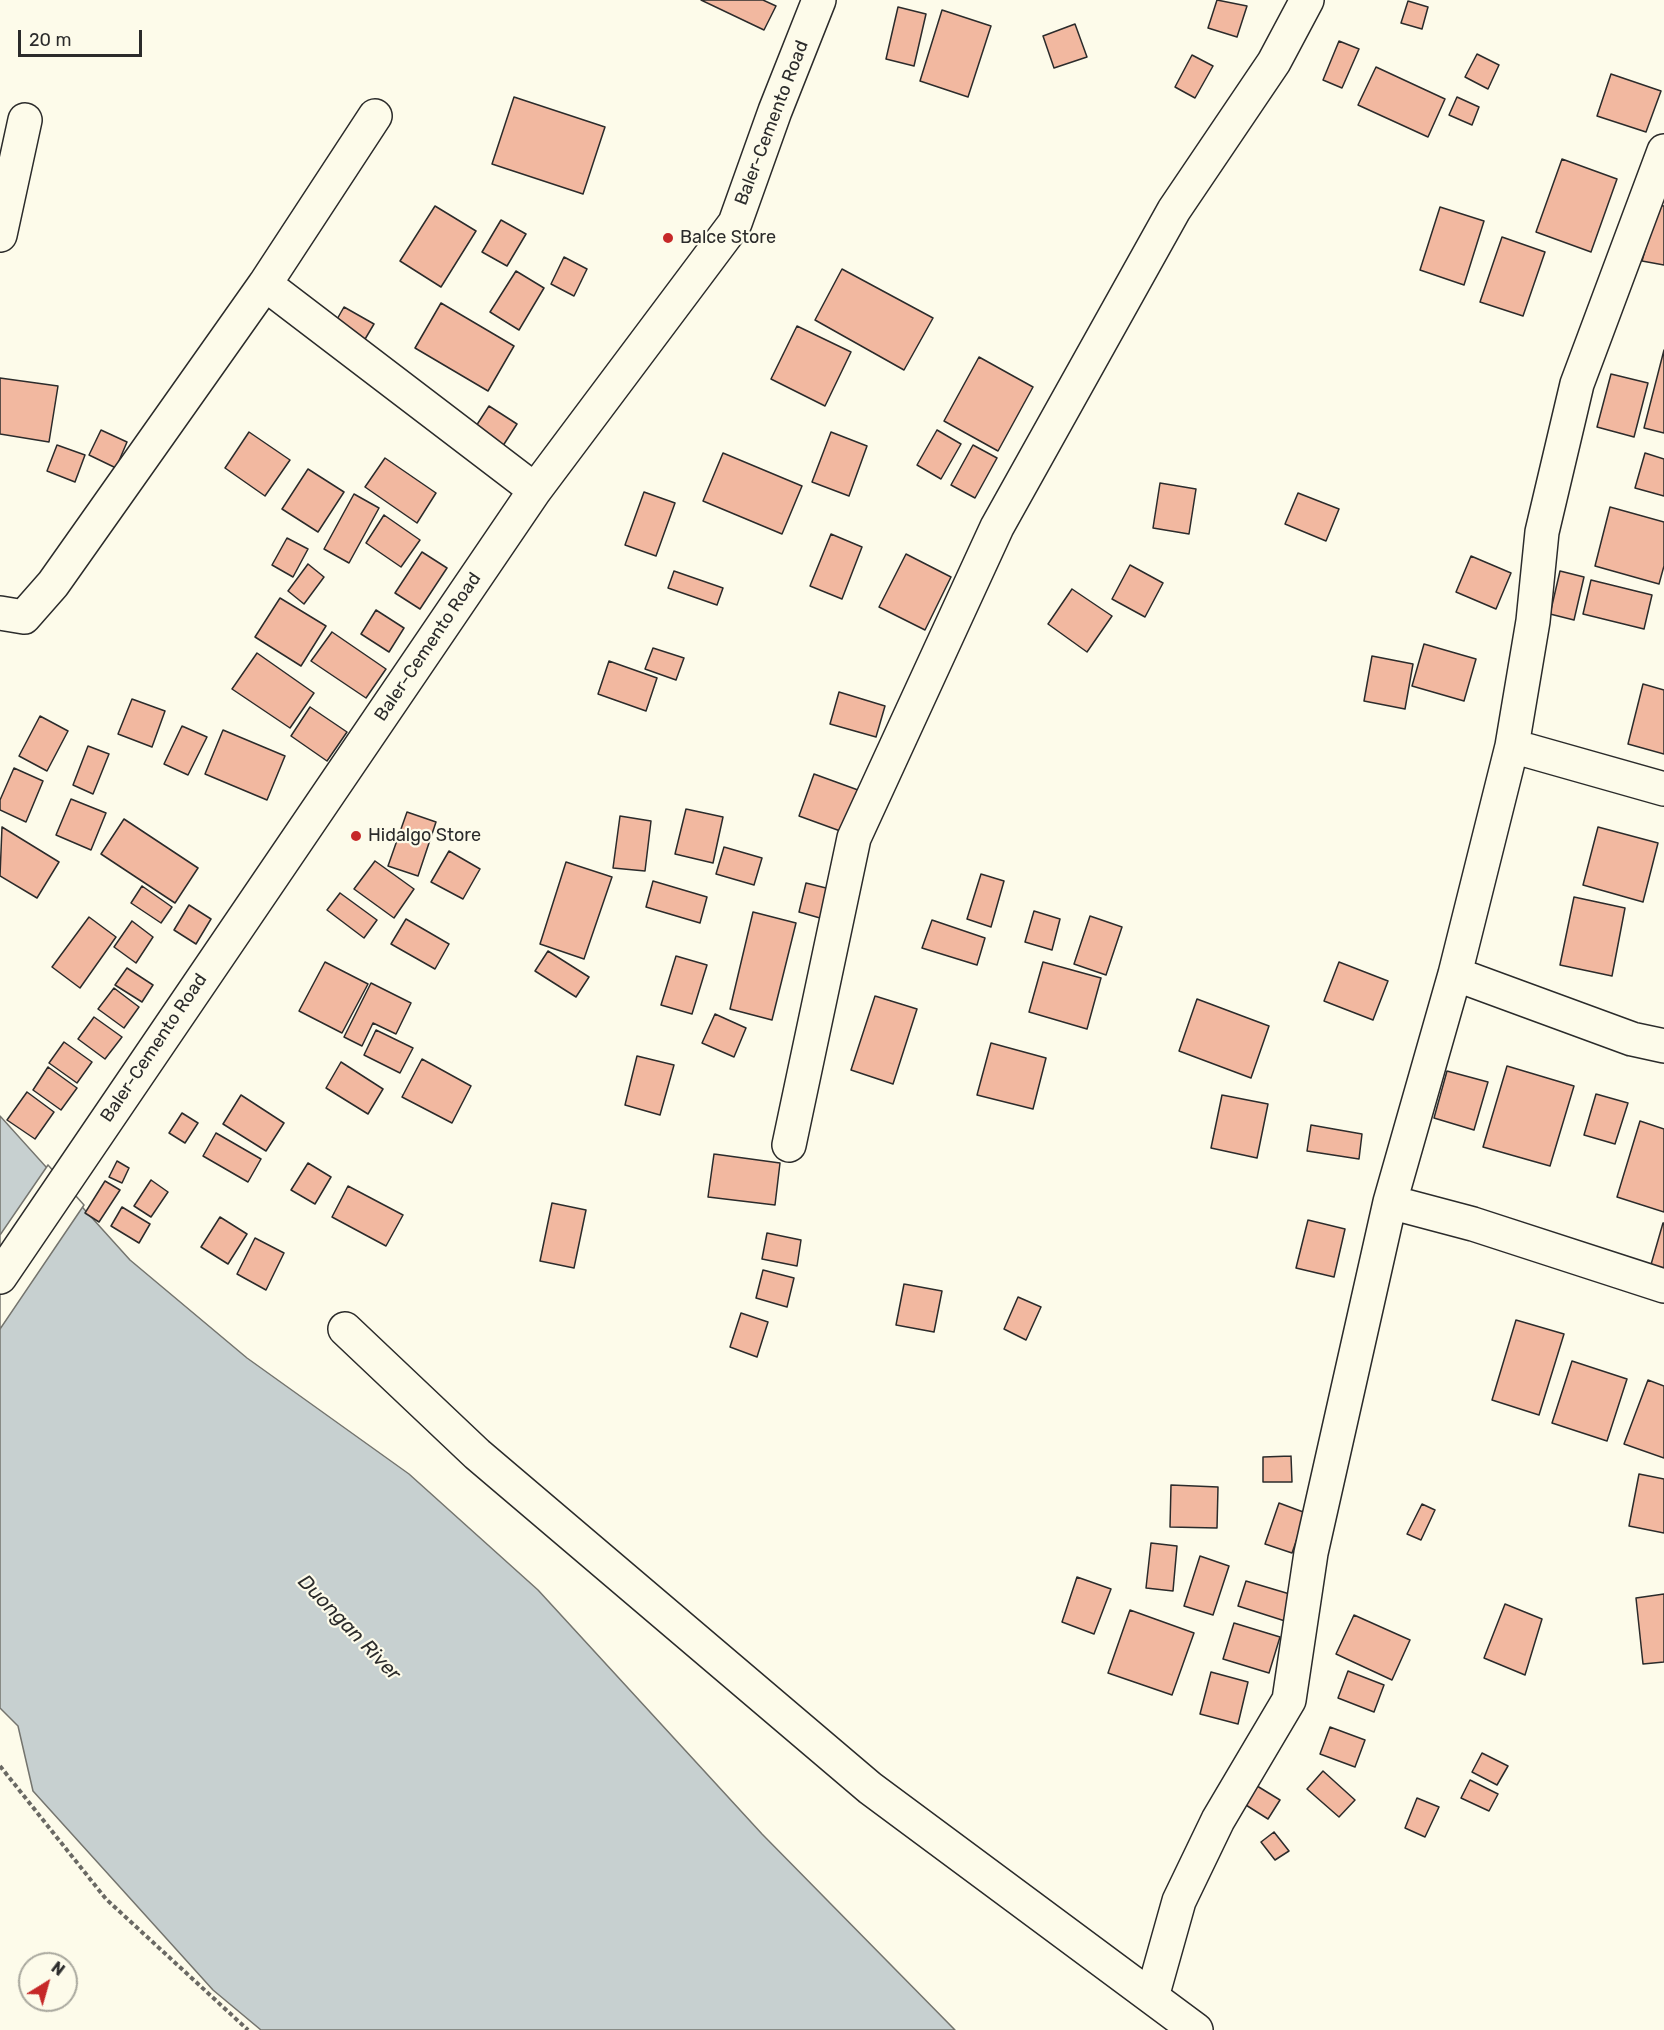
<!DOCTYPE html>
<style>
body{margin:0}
#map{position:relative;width:1664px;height:2030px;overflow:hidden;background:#fdfbea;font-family:Rubik,sans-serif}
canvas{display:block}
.north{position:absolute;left:18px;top:1952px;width:60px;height:60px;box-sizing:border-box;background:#fdfbea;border:2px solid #a9a89e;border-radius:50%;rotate:37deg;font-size:16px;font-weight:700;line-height:24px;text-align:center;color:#2b2b2b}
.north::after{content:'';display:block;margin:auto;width:21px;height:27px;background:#c62828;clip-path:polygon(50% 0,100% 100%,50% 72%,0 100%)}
.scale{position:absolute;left:18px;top:30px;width:124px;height:27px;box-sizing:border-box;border:3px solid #2b2b2b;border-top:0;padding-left:8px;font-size:18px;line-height:21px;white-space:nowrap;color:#2b2b2b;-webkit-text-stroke:4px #fdfbea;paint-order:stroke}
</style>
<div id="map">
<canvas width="1664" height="2030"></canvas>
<div class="north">N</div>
<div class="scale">20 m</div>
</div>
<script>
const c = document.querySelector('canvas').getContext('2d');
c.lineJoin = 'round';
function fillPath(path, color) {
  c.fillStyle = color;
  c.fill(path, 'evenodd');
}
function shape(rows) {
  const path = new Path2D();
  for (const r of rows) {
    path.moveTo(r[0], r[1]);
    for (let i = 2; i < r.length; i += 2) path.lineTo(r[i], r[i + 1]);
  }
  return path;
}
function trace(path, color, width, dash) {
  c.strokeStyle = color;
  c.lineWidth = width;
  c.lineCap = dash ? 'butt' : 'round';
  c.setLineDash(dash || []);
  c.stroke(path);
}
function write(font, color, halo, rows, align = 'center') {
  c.font = font + ' Rubik,sans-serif';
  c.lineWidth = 4.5;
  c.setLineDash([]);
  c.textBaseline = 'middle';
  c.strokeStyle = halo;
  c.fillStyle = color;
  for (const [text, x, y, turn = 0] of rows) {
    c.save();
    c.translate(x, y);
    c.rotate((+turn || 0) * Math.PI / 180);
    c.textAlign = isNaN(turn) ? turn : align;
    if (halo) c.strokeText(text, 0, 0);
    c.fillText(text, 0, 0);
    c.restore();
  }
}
const water = shape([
 [0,1116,130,1260,247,1358,409,1474,538,1590,762,1834,955,2030,261,2030,213,1990,33,1791,18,1726,0,1708,0,1116]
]);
fillPath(water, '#c7d0d0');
trace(water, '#74746e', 1.5);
const pier = shape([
 [48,1165,84,1205,0,1329,0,1235,48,1165]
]);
fillPath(pier, '#fdfbea');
trace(pier, '#74746e', 1.5);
const building = shape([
 [701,0,763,0,776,6,764,30,701,0],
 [1217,0,1247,6,1237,37,1208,28,1217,0],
 [1408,1,1428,7,1422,29,1401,23,1408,1],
 [898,7,926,14,914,66,886,59,898,7],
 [942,10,991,26,968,97,920,81,942,10],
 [1075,24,1087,57,1054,68,1043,36,1075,24],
 [1339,41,1359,49,1342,88,1323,80,1339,41],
 [1477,54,1499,65,1488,89,1465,77,1477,54],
 [1192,55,1213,66,1195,98,1175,87,1192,55],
 [1376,67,1445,99,1428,137,1358,105,1376,67],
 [1611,74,1661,91,1646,132,1597,116,1611,74],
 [514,97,605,127,583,194,492,164,514,97],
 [1457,97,1479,107,1472,125,1449,115,1457,97],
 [1562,159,1617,179,1591,252,1536,232,1562,159],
 [1658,205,1664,206,1664,265,1642,261,1658,205],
 [435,206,476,231,441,287,400,261,435,206],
 [1440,207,1484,221,1464,285,1420,270,1440,207],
 [501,220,526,234,507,266,482,252,501,220],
 [1502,237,1545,252,1523,316,1480,302,1502,237],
 [564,257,587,269,574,296,551,284,564,257],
 [842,269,933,318,904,370,815,320,842,269],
 [516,271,544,288,519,330,490,312,516,271],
 [441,303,514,346,488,391,415,348,441,303],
 [344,307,374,324,358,351,328,335,344,307],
 [797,326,851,352,825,406,771,379,797,326],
 [1664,350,1664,433,1644,428,1664,350],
 [979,357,1033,387,998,451,944,421,979,357],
 [1611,374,1648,383,1634,437,1597,427,1611,374],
 [0,378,58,386,49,442,0,434,0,378],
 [489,406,517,424,497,455,469,437,489,406],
 [101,430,127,442,116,468,89,455,101,430],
 [937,430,961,444,941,479,917,465,937,430],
 [249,432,290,460,265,496,225,468,249,432],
 [831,432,867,446,849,496,812,482,831,432],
 [57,445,85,455,75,482,47,471,57,445],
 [973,445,997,458,975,498,951,485,973,445],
 [723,453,802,486,782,534,703,501,723,453],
 [1645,453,1664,459,1664,496,1635,488,1645,453],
 [385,458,436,493,417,523,365,487,385,458],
 [308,469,344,492,318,532,282,509,308,469],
 [1160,483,1196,489,1189,534,1153,528,1160,483],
 [644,492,675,503,656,556,625,545,644,492],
 [1298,493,1339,509,1326,541,1285,524,1298,493],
 [354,494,379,508,349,563,324,549,354,494],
 [1610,507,1664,522,1664,566,1659,584,1595,566,1610,507],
 [384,515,420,540,401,567,366,543,384,515],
 [831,534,862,547,842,599,810,586,831,534],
 [287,538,308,549,293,577,272,565,287,538],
 [422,552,447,568,420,609,395,593,422,552],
 [906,554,951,577,925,630,879,607,906,554],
 [1471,556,1511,573,1496,609,1456,592,1471,556],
 [308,564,324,577,304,604,288,591,308,564],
 [1130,565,1163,583,1145,617,1112,599,1130,565],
 [674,571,723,588,717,605,668,588,674,571],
 [1560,571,1584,577,1574,620,1550,614,1560,571],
 [1591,580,1652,595,1644,629,1583,614,1591,580],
 [1072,589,1112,616,1087,652,1048,624,1072,589],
 [280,598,326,626,301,666,255,637,280,598],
 [376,610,404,628,389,652,361,634,376,610],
 [332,632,386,669,366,698,311,661,332,632],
 [1424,644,1476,659,1464,701,1412,686,1424,644],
 [653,648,684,658,676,680,645,669,653,648],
 [257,653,314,693,290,728,232,689,257,653],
 [1372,656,1413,664,1405,709,1364,701,1372,656],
 [609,661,657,678,646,711,598,694,609,661],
 [1643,684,1664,690,1664,754,1628,744,1643,684],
 [839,692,885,706,876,737,830,724,839,692],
 [132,699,165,711,152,747,118,734,132,699],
 [310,707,347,732,327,761,291,736,310,707],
 [40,716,68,731,47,771,19,756,40,716],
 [182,726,207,737,188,775,164,764,182,726],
 [223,730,285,756,267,800,205,774,223,730],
 [88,746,109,754,93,794,73,785,88,746],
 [14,768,43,781,26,822,0,810,0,800,14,768],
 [814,774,858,790,843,832,799,816,814,774],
 [71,799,106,813,91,850,56,835,71,799],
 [686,809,723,817,713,863,675,854,686,809],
 [407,812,436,822,418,876,388,866,407,812],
 [620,816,651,821,645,871,613,868,620,816],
 [124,819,198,868,175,903,101,854,124,819],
 [2,827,59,862,37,898,0,876,2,827],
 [1598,827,1658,843,1643,902,1583,885,1598,827],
 [724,847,762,858,754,885,716,874,724,847],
 [449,851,480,869,463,899,431,882,449,851],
 [375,861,414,889,394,918,354,889,375,861],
 [566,862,612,877,584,959,540,944,566,862],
 [981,874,1004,881,991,927,967,919,981,874],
 [653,881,707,897,700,923,646,907,653,881],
 [806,883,834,890,827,920,799,912,806,883],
 [142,886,172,907,161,923,131,903,142,886],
 [340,893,377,920,364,938,327,910,340,893],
 [1574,897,1625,908,1612,976,1560,965,1574,897],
 [189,905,211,919,196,944,174,930,189,905],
 [1034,911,1060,919,1052,950,1025,942,1034,911],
 [753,912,796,923,772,1020,730,1009,753,912],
 [1090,916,1122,927,1106,975,1074,964,1090,916],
 [89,917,116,937,80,988,52,967,89,917],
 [406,919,449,944,435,969,391,944,406,919],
 [932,920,985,938,977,965,922,948,932,920],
 [132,921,153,937,136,963,114,947,132,921],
 [548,951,589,977,576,997,535,971,548,951],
 [676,956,707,965,692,1014,661,1005,676,956],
 [325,962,368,984,342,1033,299,1011,325,962],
 [1043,962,1101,978,1087,1029,1029,1012,1043,962],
 [1339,962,1388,981,1373,1020,1324,1001,1339,962],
 [127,968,153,985,142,1002,115,985,127,968],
 [371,983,411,1003,396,1034,373,1023,362,1046,344,1037,371,983],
 [114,988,139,1007,124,1028,98,1009,114,988],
 [875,996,917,1009,893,1084,851,1070,875,996],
 [1197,999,1269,1026,1251,1078,1179,1051,1197,999],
 [715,1014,746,1028,734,1057,702,1043,715,1014],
 [94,1017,122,1037,105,1059,78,1039,94,1017],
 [376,1030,413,1048,400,1073,364,1055,376,1030],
 [64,1042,92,1062,77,1083,49,1063,64,1042],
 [991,1043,1046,1058,1033,1109,977,1095,991,1043],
 [637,1056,674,1065,660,1115,625,1105,637,1056],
 [422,1059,471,1086,452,1123,402,1097,422,1059],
 [341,1062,383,1089,368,1114,326,1088,341,1062],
 [1507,1066,1574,1086,1550,1166,1483,1147,1507,1066],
 [48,1067,77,1088,61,1110,33,1090,48,1067],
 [1447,1071,1488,1082,1474,1130,1434,1118,1447,1071],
 [27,1092,54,1112,35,1139,7,1120,27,1092],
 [1596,1094,1628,1103,1615,1144,1584,1135,1596,1094],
 [241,1095,284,1123,266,1151,223,1124,241,1095],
 [1222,1095,1268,1104,1257,1158,1211,1148,1222,1095],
 [182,1113,198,1123,185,1143,169,1133,182,1113],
 [1640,1121,1664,1129,1664,1212,1617,1197,1640,1121],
 [1311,1125,1362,1134,1359,1159,1307,1151,1311,1125],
 [216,1133,261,1159,248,1182,203,1156,216,1133],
 [714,1154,780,1163,775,1205,708,1197,714,1154],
 [117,1161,129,1168,122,1183,109,1177,117,1161],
 [308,1163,331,1177,315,1204,291,1190,308,1163],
 [151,1180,168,1192,151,1217,134,1206,151,1180],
 [105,1181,120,1190,99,1222,85,1213,105,1181],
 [348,1186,403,1215,386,1246,332,1217,348,1186],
 [552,1203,586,1210,574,1268,540,1261,552,1203],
 [122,1207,150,1224,139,1243,111,1226,122,1207],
 [220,1217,247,1234,228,1264,201,1247,220,1217],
 [1308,1220,1345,1229,1334,1277,1296,1268,1308,1220],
 [1663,1223,1664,1223,1664,1272,1650,1268,1663,1223],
 [767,1233,801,1240,797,1266,762,1259,767,1233],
 [255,1238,284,1253,266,1290,237,1274,255,1238],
 [763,1270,794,1278,787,1307,756,1298,763,1270],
 [904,1284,942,1291,934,1332,896,1325,904,1284],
 [1018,1297,1041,1307,1026,1340,1004,1329,1018,1297],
 [741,1313,768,1322,757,1357,730,1347,741,1313],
 [1516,1320,1564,1334,1539,1415,1492,1400,1516,1320],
 [1572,1361,1627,1379,1607,1441,1552,1423,1572,1361],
 [1648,1380,1664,1386,1664,1458,1624,1444,1648,1380],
 [1291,1456,1292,1482,1263,1482,1263,1457,1291,1456],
 [1639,1474,1664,1479,1664,1533,1629,1526,1639,1474],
 [1171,1485,1218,1487,1217,1528,1170,1527,1171,1485],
 [1279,1503,1306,1513,1292,1553,1265,1544,1279,1503],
 [1422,1504,1435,1510,1421,1540,1407,1534,1422,1504],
 [1151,1543,1177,1546,1173,1591,1146,1588,1151,1543],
 [1200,1556,1229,1566,1213,1615,1184,1606,1200,1556],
 [1077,1577,1111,1589,1094,1634,1062,1622,1077,1577],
 [1246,1581,1293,1595,1285,1621,1238,1606,1246,1581],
 [1664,1594,1664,1662,1643,1664,1636,1598,1664,1594],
 [1505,1604,1542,1619,1525,1675,1484,1658,1505,1604],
 [1130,1610,1194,1633,1172,1695,1108,1673,1130,1610],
 [1354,1615,1410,1640,1392,1680,1336,1654,1354,1615],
 [1234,1623,1280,1637,1269,1673,1223,1659,1234,1623],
 [1348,1671,1384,1685,1374,1712,1338,1698,1348,1671],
 [1211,1672,1248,1682,1238,1724,1200,1714,1211,1672],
 [1330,1727,1365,1740,1355,1767,1320,1754,1330,1727],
 [1482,1753,1508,1766,1497,1785,1472,1772,1482,1753],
 [1323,1771,1355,1800,1339,1817,1307,1789,1323,1771],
 [1470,1780,1498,1794,1489,1811,1461,1798,1470,1780],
 [1249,1781,1280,1800,1268,1819,1238,1800,1249,1781],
 [1417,1798,1439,1807,1425,1837,1405,1828,1417,1798],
 [1274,1832,1289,1851,1275,1860,1261,1842,1274,1832]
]);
fillPath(building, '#f2b8a0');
trace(building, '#2b2b2b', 1.5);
const minor = shape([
 [0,235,25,120],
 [265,284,535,490],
 [0,613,24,617,53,584,265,284,375,116],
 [1512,746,1664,789],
 [1455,974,1632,1039,1664,1046],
 [789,1145,854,838,997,527,1174,210,1274,62,1307,0],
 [1390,1202,1473,1224,1664,1286],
 [0,1277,535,490,735,223,775,111,819,0],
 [345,1329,477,1454,870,1788,1196,2030],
 [1152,1997,1179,1901,1218,1820,1289,1700,1311,1553,1390,1202,1455,974,1512,746,1533,621,1542,532,1577,384,1664,151]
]);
trace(minor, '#2b2b2b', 36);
trace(shape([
 [0,1766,106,1899,248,2030]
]), '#6a6964', 4, [4.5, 3]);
trace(minor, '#fdfbea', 33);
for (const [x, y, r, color] of [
 [668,238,6,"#c62828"],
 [356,836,6,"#c62828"]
]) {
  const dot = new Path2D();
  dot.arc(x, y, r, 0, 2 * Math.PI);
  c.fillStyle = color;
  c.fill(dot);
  trace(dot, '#fdfbea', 2);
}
write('18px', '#2b2b2b', '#fdfbea', [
 ["Baler-Cemento Road",772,123,-69],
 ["Baler-Cemento Road",428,647,-56],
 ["Baler-Cemento Road",154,1048,-56]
]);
write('18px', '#2b2b2b', '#fdfbea', [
 ["Balce Store",680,238],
 ["Hidalgo Store",368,836]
], 'left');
write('italic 20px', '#2b2b2b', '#fdfbea', [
 ["Duongan River",349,1628,46]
]);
</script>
